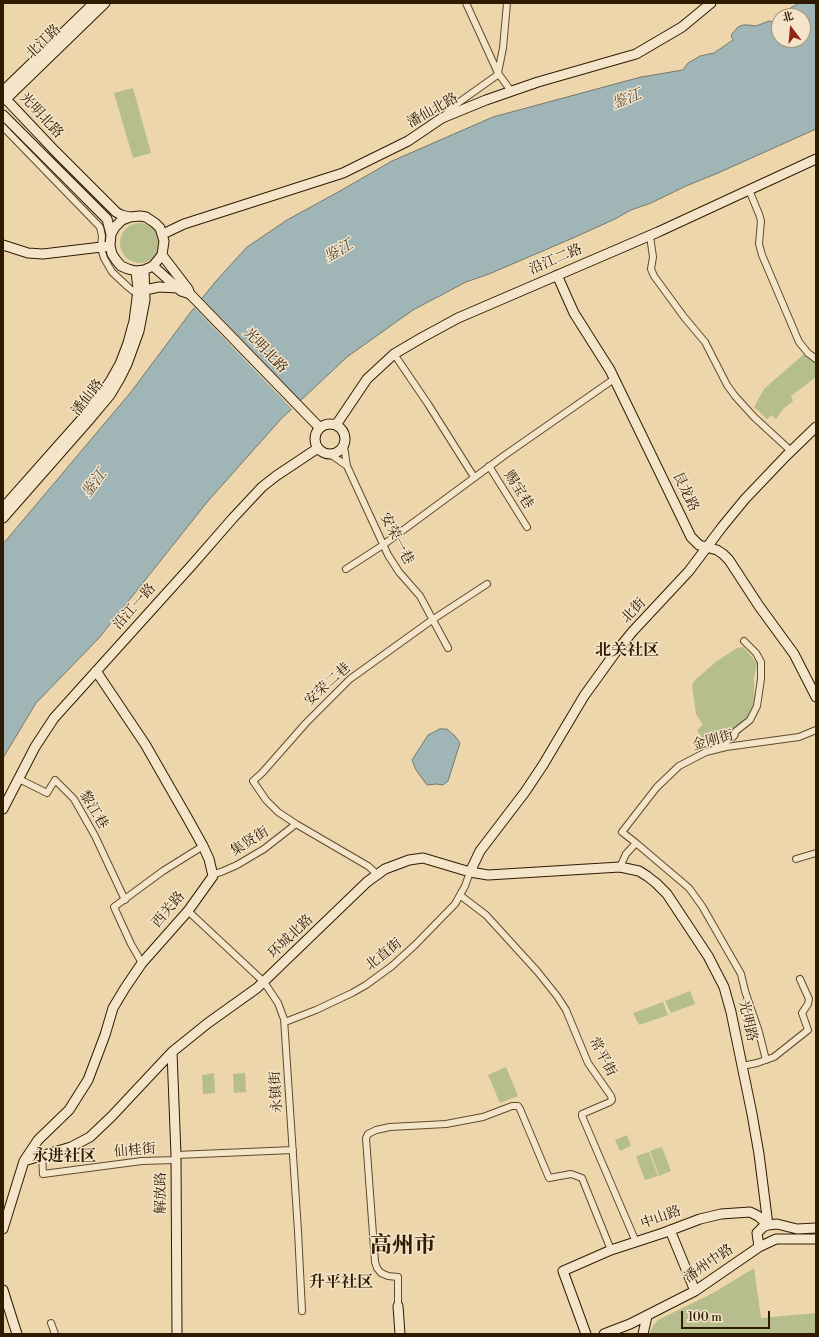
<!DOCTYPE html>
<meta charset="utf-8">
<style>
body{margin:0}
#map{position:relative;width:819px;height:1337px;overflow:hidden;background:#eed6ac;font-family:"Libre Bodoni","Noto Serif SC",serif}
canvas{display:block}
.frame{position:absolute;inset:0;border:4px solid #2f1b00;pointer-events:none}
.north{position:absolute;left:771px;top:8px;width:40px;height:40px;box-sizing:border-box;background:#f4e4c9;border:1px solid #a59479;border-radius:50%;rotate:344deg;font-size:11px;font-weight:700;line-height:16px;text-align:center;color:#2f1b00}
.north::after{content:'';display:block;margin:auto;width:14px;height:18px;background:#8f2418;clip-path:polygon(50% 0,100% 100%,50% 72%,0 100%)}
.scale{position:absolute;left:681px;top:1311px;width:89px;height:18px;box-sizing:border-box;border:2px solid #2f1b00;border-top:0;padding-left:5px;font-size:12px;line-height:14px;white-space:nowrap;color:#2f1b00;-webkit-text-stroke:3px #f4e4c9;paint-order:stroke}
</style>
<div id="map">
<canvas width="819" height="1337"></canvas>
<div class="frame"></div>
<div class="north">北</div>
<div class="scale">100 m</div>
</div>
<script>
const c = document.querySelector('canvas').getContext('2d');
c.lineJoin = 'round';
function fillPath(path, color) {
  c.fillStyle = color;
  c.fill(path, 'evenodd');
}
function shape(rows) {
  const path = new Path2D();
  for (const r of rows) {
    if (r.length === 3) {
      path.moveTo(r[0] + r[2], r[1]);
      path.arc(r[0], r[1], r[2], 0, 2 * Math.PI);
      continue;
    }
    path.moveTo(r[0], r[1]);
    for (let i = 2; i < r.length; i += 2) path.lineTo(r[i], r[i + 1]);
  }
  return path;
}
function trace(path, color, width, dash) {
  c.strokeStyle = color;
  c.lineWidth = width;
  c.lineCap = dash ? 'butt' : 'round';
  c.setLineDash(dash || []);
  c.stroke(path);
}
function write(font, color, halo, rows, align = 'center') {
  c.font = font + ' "Libre Bodoni","Noto Serif SC",serif';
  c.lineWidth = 3;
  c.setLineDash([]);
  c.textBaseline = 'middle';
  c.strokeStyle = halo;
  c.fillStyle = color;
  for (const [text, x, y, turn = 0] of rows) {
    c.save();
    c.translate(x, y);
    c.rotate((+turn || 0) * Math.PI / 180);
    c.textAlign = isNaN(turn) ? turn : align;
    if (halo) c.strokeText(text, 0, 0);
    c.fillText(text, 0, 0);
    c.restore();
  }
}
fillPath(shape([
 [133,88,151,153,133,158,114,93],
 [140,243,20],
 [804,354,816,363,816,377,791,396,793,401,783,409,776,419,772,415,767,419,754,407,764,389],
 [743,647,757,663,754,679,754,701,752,708,749,714,740,725,734,730,728,739,713,742,710,741,708,743,705,742,697,730,703,725,696,714,692,685,695,680,717,661,737,648],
 [690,991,695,1004,671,1013,665,1001],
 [663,1002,668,1015,639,1025,633,1013],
 [506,1067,518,1096,500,1103,488,1075],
 [214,1073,215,1093,203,1094,202,1075],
 [245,1073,246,1092,234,1093,233,1074],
 [627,1135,631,1146,620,1151,615,1140],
 [662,1147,671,1171,659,1176,650,1151],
 [649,1152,658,1176,645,1180,636,1156],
 [754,1268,761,1318,816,1313,816,1334,651,1334,650,1332,653,1326,658,1320,715,1292]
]), '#b5be8c');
const water = shape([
 [799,3,816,3,816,129,718,173,686,186,651,203,631,210,613,220,573,238,489,274,466,282,413,310,347,357,281,419,208,501,99,638,36,703,3,758,3,544,131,392,190,313,216,281,247,247,287,220,340,191,392,161,493,117,641,77,683,70,688,63,700,56,714,53,733,40,731,35,738,27,743,25,749,25,756,26,769,21,775,22,779,19,779,40,803,40,803,16,782,16,789,9,799,3],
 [440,729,447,729,455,736,460,743,448,781,443,785,436,784,427,785,416,770,412,760,428,735,440,729]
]);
fillPath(water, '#a0b6b6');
trace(water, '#73786d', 1);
fillPath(shape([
 [201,297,302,402,293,410,193,306]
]), '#eed6ac');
const street = shape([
 [466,3,498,73,511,91],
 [446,114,458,103,496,76,498,73,503,48,507,3],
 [3,127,100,227,102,236,101,248,104,258,112,272,128,287,133,291,141,290],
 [749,190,759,214,761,221,759,244,762,255,799,342,808,353,816,359],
 [650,236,653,257,651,269,654,276,684,317,705,342,727,385,735,396,754,417,791,451],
 [394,354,428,404,474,477],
 [344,446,347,466,388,555,399,572,420,596,448,648],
 [330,454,347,466],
 [489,466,527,527],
 [346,569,383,545,505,455,614,379],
 [714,749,717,745,727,741,734,736,736,731,750,720,757,706,761,679,761,662,756,653,744,641],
 [19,779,47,793,55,780,74,799,95,836,125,900],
 [296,824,278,812,266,800,253,781,262,773,306,723,350,679,432,620,487,584],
 [636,843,689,888,702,906,741,974,745,991,759,1032,766,1060],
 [796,859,816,853],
 [620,867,626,854,636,843,622,832,657,787,679,766,706,752,726,747,799,737,816,730],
 [213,874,221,872,237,865,264,849,296,824,368,866,377,874],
 [461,896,486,915,537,971,557,996,566,1010,588,1063,611,1096,612,1100,610,1102,582,1114,582,1116,636,1242],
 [188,911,264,982,278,1003,284,1019,298,1231,302,1311],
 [142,963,131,944,114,907,163,871,203,846],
 [285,1022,316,1010,352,993,366,985,392,966,415,945,455,904,465,886,470,872],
 [742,1066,757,1063,774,1057,808,1030,802,1013,808,1004,809,999,800,979],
 [176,1155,293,1150],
 [42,1156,43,1174,142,1161,176,1160],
 [398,1306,398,1277,388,1276,381,1273,377,1268,375,1262,366,1138,368,1134,376,1130,390,1127,446,1124,483,1117,512,1106,518,1106,520,1109,549,1178,571,1174,582,1178,611,1250],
 [51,1323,55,1334]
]);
const secondary = shape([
 [3,91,94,3],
 [3,96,55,151,116,212,121,215,130,217,140,216,146,217,155,223,160,228,164,241,162,255,153,266,144,270,136,271,128,269,121,266,116,260,112,254,110,246,111,234,115,227,122,220,130,217],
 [3,100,6,99,105,3],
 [3,115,107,219,111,234],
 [163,234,184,224,343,173,408,141,442,118,486,100,538,82,636,54,682,27,711,3],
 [3,245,28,253,43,254,110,246],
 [162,255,188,289,190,294],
 [153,266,181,291,190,294,320,428],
 [557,275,574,313,610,370,691,537,699,545,717,550,723,554,729,560,759,606,794,654,816,697],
 [145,290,159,287,178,288],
 [330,439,15],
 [336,425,367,379,394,354,423,337,458,318,658,232,816,159],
 [3,508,88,412,100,396,111,380,120,364,128,343,134,321,138,290,136,271],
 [3,518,89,420,110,395,119,380,127,364,139,331,145,300,144,270],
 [3,809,35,747,54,718,192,565,233,518,262,487,276,476,318,448],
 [470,872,480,851,525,792,543,765,584,696,615,653,633,631,689,571,722,527,745,499,786,456,816,427],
 [172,1052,176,1155,177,1334],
 [24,1161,71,1147,90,1137,112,1116,172,1052,208,1023,257,988,367,882,385,869,409,860,423,858,470,872,488,875,620,867,639,871,647,876,656,883,667,894,708,956,724,987,731,1012,752,1114,759,1154,768,1225],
 [3,1229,24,1161,38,1140,69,1110,88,1080,105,1035,113,1008,125,988,142,963,188,911,213,876,209,859,203,846,188,819,145,744,96,671],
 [670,1230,695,1291],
 [759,1247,757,1233,763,1227,768,1225,777,1224,797,1229,816,1228],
 [3,1290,17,1334],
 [398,1306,400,1334],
 [586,1334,563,1271,611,1250,663,1233,700,1219,721,1214,750,1212,758,1216,768,1225],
 [604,1334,630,1324,695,1291,759,1247,776,1239,816,1239],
 [643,1334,647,1316]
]);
trace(street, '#5f4a2b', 8);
trace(secondary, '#2f1b00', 11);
trace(street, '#f4e4c9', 6);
trace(secondary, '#f4e4c9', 9);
write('14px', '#2f1b00', '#f4e4c9', [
 ["北江路",44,42,-44],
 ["潘仙北路",433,111,-29],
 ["光明北路",41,116,47],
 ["沿江二路",556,260,-23],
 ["光明北路",265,351,46],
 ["潘仙路",88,398,-52],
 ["赐宝巷",518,490,58],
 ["艮龙路",685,492,65],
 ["安荣一巷",396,539,62],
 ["沿江一路",135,607,-48],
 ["北街",634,611,-46],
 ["安荣二巷",328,685,-42],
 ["金刚街",713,741,-15],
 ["黎江巷",93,810,59],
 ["集贤街",250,842,-32],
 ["西关路",169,910,-50],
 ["环城北路",291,937,-44],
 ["北直街",384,955,-39],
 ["光明路",747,1021,77],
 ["常平街",602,1057,62],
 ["永镇街",277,1092,-93],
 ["仙桂街",135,1151,-5],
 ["解放路",162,1193,-90],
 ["中山路",661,1218,-20],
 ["潘州中路",709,1264,-34]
]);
write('italic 15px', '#514a37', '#f4e4c9', [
 ["鉴江",627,100,-21],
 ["鉴江",339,252,-30],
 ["鉴江",95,484,-54]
]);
write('bold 16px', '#2f1b00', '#f4e4c9', [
 ["北关社区",627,651],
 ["永进社区",64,1157],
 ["升平社区",341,1283]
]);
write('bold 22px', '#2f1b00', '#f4e4c9', [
 ["高州市",403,1247]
]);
</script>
